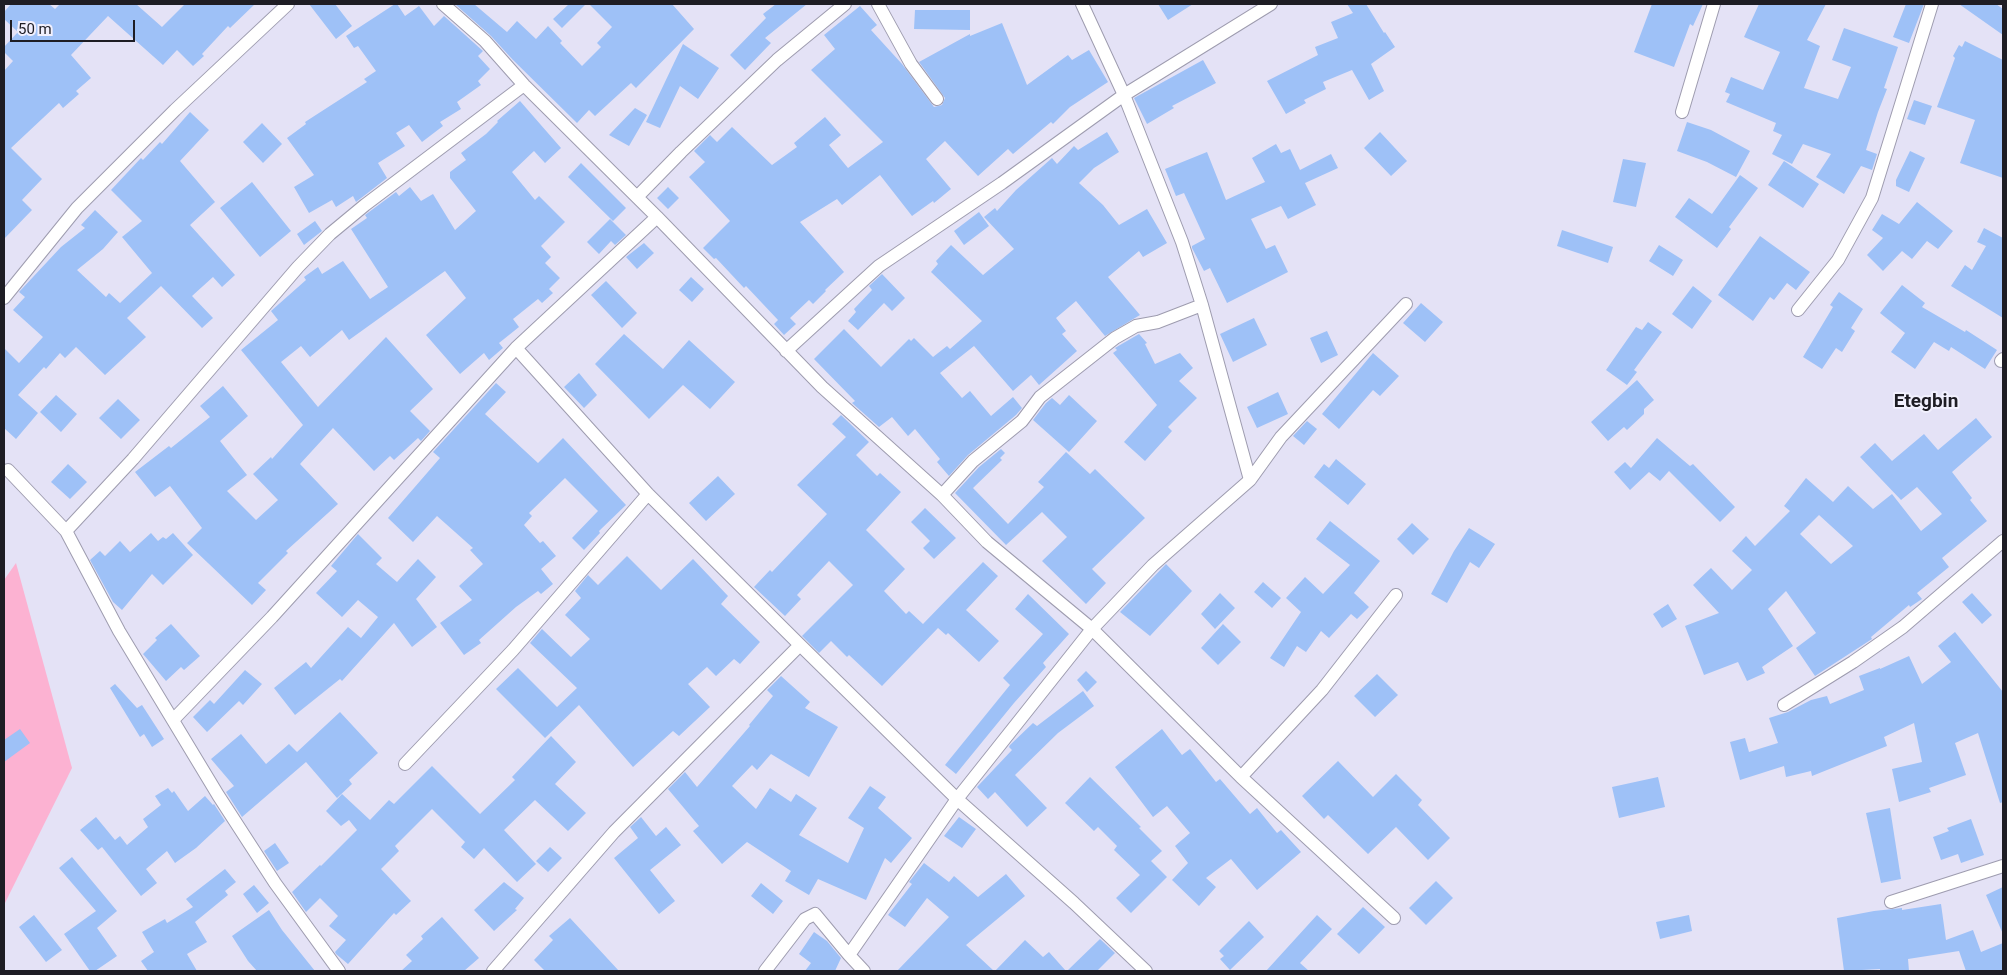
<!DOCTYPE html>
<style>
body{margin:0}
#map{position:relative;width:2007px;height:975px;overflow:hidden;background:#e4e2f6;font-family:Roboto,sans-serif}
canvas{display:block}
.frame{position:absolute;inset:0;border:5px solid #1e1d24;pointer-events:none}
.scale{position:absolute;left:10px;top:20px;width:125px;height:22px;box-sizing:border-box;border:2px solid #1e1d24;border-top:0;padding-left:6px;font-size:15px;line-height:18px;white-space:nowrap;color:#1e1d24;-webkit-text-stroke:4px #f1f0fd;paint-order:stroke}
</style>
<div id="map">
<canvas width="2007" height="975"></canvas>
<div class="frame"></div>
<div class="scale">50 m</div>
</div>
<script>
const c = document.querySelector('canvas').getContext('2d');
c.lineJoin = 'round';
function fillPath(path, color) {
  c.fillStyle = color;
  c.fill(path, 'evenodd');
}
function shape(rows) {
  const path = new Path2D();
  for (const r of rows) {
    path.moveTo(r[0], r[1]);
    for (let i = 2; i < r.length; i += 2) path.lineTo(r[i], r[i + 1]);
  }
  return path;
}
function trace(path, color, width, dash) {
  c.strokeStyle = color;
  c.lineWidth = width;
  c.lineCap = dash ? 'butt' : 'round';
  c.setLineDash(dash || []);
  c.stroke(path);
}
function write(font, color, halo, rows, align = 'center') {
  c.font = font + ' Roboto,sans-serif';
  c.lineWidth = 4;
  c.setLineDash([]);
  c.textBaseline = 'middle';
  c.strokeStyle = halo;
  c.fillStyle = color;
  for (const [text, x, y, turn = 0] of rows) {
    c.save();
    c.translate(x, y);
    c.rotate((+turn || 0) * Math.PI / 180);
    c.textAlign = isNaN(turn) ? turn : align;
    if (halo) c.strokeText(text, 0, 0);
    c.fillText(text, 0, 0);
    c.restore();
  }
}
fillPath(shape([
 [16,563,72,768,4,905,4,580]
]), '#fcb2d2');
fillPath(shape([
 [11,4,49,4,55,9,60,4,136,4,162,27,185,4,255,4,230,28,228,26,202,54,204,56,193,66,177,50,163,65,108,16,71,55,91,78,76,91,79,94,63,108,59,103,11,148,42,179,22,200,32,210,4,239,4,71,13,61,4,52,4,47,18,32,4,19,4,12],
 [309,4,335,4,352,26,336,39],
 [395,4,397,4,405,16,419,6,434,26,444,16,483,51,478,56,490,69,478,81,481,85,457,102,461,109,440,122,443,126,422,142,409,125,396,133,405,146,378,163,387,178,356,202,353,196,336,207,332,200,309,213,294,187,314,175,287,138,306,124,305,122,367,82,364,79,376,71,358,46,354,48,346,36],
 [457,4,474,4,507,32,517,21,536,39,548,26,562,41,560,43,582,66,601,47,597,43,612,27,589,4,672,4,694,29,636,88,631,83,595,116,589,110,577,123,513,60,491,36,456,5],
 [569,4,586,4,562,28,553,19],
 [776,4,807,4,765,38,771,43,745,70,730,55,766,18,763,14],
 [1158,4,1193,4,1168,20],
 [1347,4,1366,4,1384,33,1385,32,1395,47,1371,64,1384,91,1369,100,1352,70,1323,82,1326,89,1304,100,1306,103,1286,114,1267,81,1318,55,1315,47,1338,38,1331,22,1353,13],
 [1652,4,1703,4,1693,26,1690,24,1674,67,1634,52],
 [1759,4,1826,4,1807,40,1820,46,1804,88,1838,99,1851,67,1832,60,1844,28,1898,47,1884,88,1887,89,1878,112,1866,150,1877,154,1872,170,1861,166,1844,194,1816,177,1831,154,1803,144,1792,164,1772,154,1782,135,1773,131,1776,123,1726,102,1730,94,1725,92,1731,77,1763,90,1780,52,1744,37],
 [1906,4,1924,4,1909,43,1893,37],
 [1959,4,1996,4,2003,9,2003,35],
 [860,6,877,25,871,30,902,64,934,107,942,105,945,98,919,62,970,34,970,36,1002,23,1027,85,1068,55,1072,60,1089,50,1108,82,1070,107,1053,124,1051,122,1013,154,1008,149,978,176,945,141,926,159,951,189,934,203,933,201,912,216,880,175,842,205,837,199,800,222,844,272,825,290,826,291,813,304,809,300,790,318,796,324,784,335,774,324,778,320,746,286,744,288,716,258,714,259,703,248,730,221,689,177,705,162,694,151,710,135,717,142,732,127,772,165,797,147,794,143,825,117,841,135,829,145,848,168,883,142,811,70,835,49,824,35],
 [915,10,970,10,970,30,914,29],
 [1965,41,2003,60,2003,178,1960,163,1975,120,1937,107,1955,58,1953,56,1959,45,1962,47],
 [683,44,719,68,698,99,680,86,660,128,646,122],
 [1203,60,1216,83,1172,106,1174,108,1147,124,1134,98],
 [1914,100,1932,106,1925,125,1907,119],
 [520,101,561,148,545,163,534,151,512,172,535,200,539,196,565,222,541,246,551,257,545,263,560,278,549,289,553,293,542,303,538,299,513,319,519,327,499,343,503,348,489,360,484,353,460,374,426,335,466,298,445,271,349,340,342,330,310,357,301,346,281,362,318,407,386,337,433,389,410,411,430,431,421,441,418,438,394,460,390,456,374,471,333,428,300,464,338,504,286,551,288,553,258,583,266,590,252,605,187,543,202,528,170,486,155,497,135,472,169,446,171,448,210,417,200,406,223,386,248,416,220,441,247,475,227,491,256,520,278,500,253,474,271,457,272,459,303,425,241,350,278,320,271,311,306,280,304,277,318,267,322,274,343,261,370,299,388,287,351,229,367,218,365,215,396,192,399,196,410,187,421,201,433,194,455,230,476,211,450,178,450,172,466,160,461,153,486,134,498,122,497,121],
 [635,108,647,115,629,146,609,135],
 [190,112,209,130,180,161,215,202,190,225,235,275,222,287,213,277,192,296,213,318,202,328,161,286,127,318,146,337,105,375,76,347,65,358,60,353,46,369,44,367,18,395,38,413,16,439,4,428,4,348,19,363,43,337,13,310,25,297,19,292,61,247,85,228,81,225,95,210,118,232,103,249,77,270,106,297,109,293,120,303,152,273,122,237,142,221,111,190,141,158,143,160,160,142,162,144],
 [1687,122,1711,130,1750,151,1736,177,1707,162,1677,151],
 [262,123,282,144,263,163,243,142],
 [1107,132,1119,152,1094,168,1079,183,1103,205,1119,225,1147,209,1167,243,1143,257,1139,251,1108,277,1140,315,1105,336,1076,301,1056,318,1066,331,1062,334,1077,351,1039,385,1031,375,1013,391,974,346,940,373,962,398,970,391,991,416,1013,397,1022,408,1016,415,968,455,949,476,937,462,940,459,915,429,908,436,892,417,879,427,852,403,855,401,814,359,844,329,881,367,909,339,911,341,914,338,933,357,947,346,950,349,982,321,931,272,938,264,936,261,951,245,983,275,1014,249,984,217,995,208,997,211,1016,190,1052,158,1057,164,1074,146,1078,150],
 [1380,132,1407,161,1391,176,1364,148],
 [1276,144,1281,153,1290,149,1300,170,1331,154,1338,168,1305,183,1316,205,1288,219,1281,206,1251,219,1266,249,1275,245,1288,272,1227,303,1210,268,1204,271,1192,248,1192,246,1205,239,1184,193,1176,196,1165,169,1207,152,1226,200,1265,182,1252,158],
 [1910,151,1925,158,1909,192,1896,186,1896,180],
 [1623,159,1646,163,1636,207,1613,202],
 [1784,161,1819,184,1803,208,1768,185],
 [581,163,626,208,613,221,568,177],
 [1740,175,1758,188,1729,227,1731,229,1717,248,1675,217,1689,198,1712,214],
 [252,182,291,231,260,257,220,208],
 [668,187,679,198,668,209,657,198],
 [1917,202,1953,231,1938,249,1927,241,1912,259,1902,251,1883,271,1867,255,1883,238,1872,230,1882,214,1899,224],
 [979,212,989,226,964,245,954,231],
 [610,219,626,235,615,245,611,241,599,254,587,242],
 [315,221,322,231,304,245,297,234],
 [1984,228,2003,238,2003,318,1951,286,1965,265,1972,270,1986,246,1977,242],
 [1562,230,1613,247,1608,263,1557,246],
 [1760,236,1810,272,1796,290,1787,283,1774,300,1770,297,1753,321,1718,295],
 [644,243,654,253,637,269,626,257],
 [1659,245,1683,260,1673,276,1649,261],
 [882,274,905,298,892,311,884,303,858,330,848,321,856,312,854,309,872,290,869,286],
 [691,277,704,289,692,302,679,290],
 [606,281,637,313,622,328,591,295],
 [1902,285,1925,303,1922,307,1965,332,1966,330,1997,350,1985,369,1951,347,1949,351,1934,342,1915,369,1891,352,1905,333,1880,313],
 [1693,286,1712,301,1692,329,1672,314],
 [1839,292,1863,309,1851,328,1855,331,1842,352,1836,348,1822,369,1803,357,1833,307,1830,305],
 [1421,303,1443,322,1425,342,1403,323],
 [1254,318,1267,345,1233,362,1220,334],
 [1648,322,1662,332,1634,370,1637,372,1627,385,1606,370,1636,327,1642,330],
 [1327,331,1338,355,1321,363,1310,338],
 [624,334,663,369,689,340,735,382,710,409,683,385,649,419,595,364],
 [1139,334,1147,343,1145,344,1155,364,1180,353,1193,368,1179,381,1197,398,1168,427,1172,431,1145,461,1124,442,1157,405,1113,353,1117,350,1115,348,1120,345],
 [1373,353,1399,376,1380,396,1373,390,1339,429,1322,414],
 [579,373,597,395,584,408,564,387],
 [1637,380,1654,400,1644,409,1644,414,1627,430,1624,427,1608,441,1591,422],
 [496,383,506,392,485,414,538,463,563,438,626,505,599,531,600,533,584,550,572,538,598,511,565,478,529,513,532,516,524,525,540,543,543,541,556,556,541,569,553,584,541,594,538,591,516,607,479,640,481,643,464,655,440,623,472,600,459,586,483,564,470,550,473,548,437,516,413,542,388,518,440,458,433,452],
 [1278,392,1288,414,1257,428,1247,407],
 [56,395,77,414,61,432,40,412],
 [1069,395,1097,421,1069,452,1033,420,1046,403,1052,398,1060,405],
 [118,399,140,420,121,439,99,418],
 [841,415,869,442,856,455,877,476,880,473,901,492,866,530,905,569,884,591,906,614,909,611,923,624,983,562,998,576,966,610,999,641,979,662,948,633,946,635,938,628,882,686,849,655,847,657,831,641,819,653,802,636,853,585,829,561,797,595,801,599,785,616,754,587,770,570,772,572,827,514,797,485,846,437,832,424],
 [1976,418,1992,437,1952,472,1972,498,1970,500,1987,521,1942,558,1949,567,1917,593,1922,599,1910,607,1909,605,1871,637,1872,639,1815,676,1796,648,1816,633,1786,591,1768,609,1793,646,1762,667,1765,673,1747,681,1738,662,1704,675,1685,626,1719,613,1693,585,1711,568,1732,590,1752,570,1732,551,1746,536,1755,546,1790,511,1784,506,1806,478,1833,502,1848,486,1873,509,1892,494,1921,531,1942,514,1917,487,1901,500,1860,457,1875,443,1892,461,1924,434,1938,450],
 [1819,515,1853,546,1831,564,1800,534],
 [1307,421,1317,429,1304,445,1293,436],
 [1657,438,1690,466,1693,464,1735,507,1720,522,1669,471,1660,481,1649,472,1630,490,1614,472,1625,462,1631,468],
 [1001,449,1005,453,1000,458,1002,460,973,488,1008,524,1044,487,1038,482,1066,452,1090,474,1095,469,1145,518,1092,569,1106,583,1086,604,1042,561,1067,537,1042,512,1006,545,955,493,979,467],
 [1336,459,1366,484,1348,505,1314,477,1324,464,1329,468],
 [68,464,87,482,70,499,51,482],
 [718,476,735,494,706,521,689,503],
 [925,508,956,538,934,559,923,548,930,541,911,522],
 [1330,521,1380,561,1354,593,1369,607,1357,619,1351,614,1329,638,1321,631,1306,652,1297,646,1284,667,1270,658,1301,612,1286,598,1305,577,1323,594,1350,565,1316,539],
 [1412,523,1429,539,1413,555,1397,539],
 [1469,528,1495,544,1479,568,1470,562,1447,603,1431,594,1454,551],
 [151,533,158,541,163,537,166,539,173,533,193,555,163,585,152,574,122,610,113,602,90,560,100,551,105,556,120,541,130,552],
 [358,534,382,558,376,564,397,582,418,559,436,577,416,599,437,627,412,647,394,623,342,681,340,679,295,715,274,688,306,662,311,668,348,627,361,638,378,617,358,600,342,617,316,593,337,571,331,566],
 [627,556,661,590,693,559,728,596,721,604,760,642,740,664,734,659,716,676,707,667,688,684,710,707,679,736,673,731,633,767,579,705,545,738,496,689,518,668,557,707,577,688,530,643,542,629,571,657,590,639,565,615,581,598,575,591,588,575,598,585],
 [1166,564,1192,591,1150,636,1120,612],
 [1263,582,1281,598,1272,608,1254,592],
 [1220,593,1235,608,1215,629,1201,614],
 [1972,593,1992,615,1982,624,1962,602],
 [1028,594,1069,634,1043,663,1046,667,1014,703,956,774,945,765,1010,685,1003,678,1043,634,1015,609],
 [1668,604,1677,619,1662,628,1653,614],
 [171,624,200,656,184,670,181,667,166,681,143,654,157,640,155,638],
 [1223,624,1241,642,1218,665,1201,648],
 [1955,632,2003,692,2003,802,2000,803,1978,733,1955,743,1966,775,1929,788,1931,792,1899,802,1892,769,1922,762,1914,723,1884,737,1887,746,1812,776,1811,771,1786,777,1784,766,1740,780,1730,742,1745,738,1749,752,1778,743,1769,718,1788,712,1811,700,1827,696,1830,704,1864,690,1859,676,1880,668,1880,669,1909,656,1922,684,1951,662,1938,646],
 [245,670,262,684,243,705,239,701,207,732,193,717,210,700,214,704],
 [1086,671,1097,682,1087,692,1077,680],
 [1377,674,1398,695,1375,717,1354,696],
 [781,676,810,702,805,708,838,727,809,777,771,754,757,770,752,765,732,786,756,809,770,788,791,802,796,794,817,808,799,835,848,863,864,828,848,818,870,786,886,797,878,808,912,838,891,863,885,858,866,900,818,879,809,895,785,881,791,871,747,842,722,864,693,831,699,826,668,789,685,772,697,787,750,726,749,725,773,696,767,690],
 [115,684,137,708,142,705,164,739,152,747,144,734,140,737,110,688],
 [1083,691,1094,706,1058,733,1015,775,1047,808,1027,827,995,792,988,799,977,787,1012,750,1009,747,1010,745,1033,723,1037,726],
 [340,712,378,753,349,780,352,784,337,798,306,762,242,817,226,792,234,786,211,759,241,734,266,764,289,744,297,752],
 [20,729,30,743,4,762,4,740],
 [1162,729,1182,755,1190,749,1216,782,1220,779,1250,814,1257,808,1277,833,1281,830,1301,852,1257,890,1231,859,1206,878,1216,887,1199,906,1172,880,1188,863,1175,846,1190,833,1167,806,1153,817,1115,767],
 [551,736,576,762,555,784,586,813,568,831,535,800,504,830,536,864,517,882,484,848,474,859,461,847,465,842,432,809,395,846,399,851,381,869,411,901,396,915,394,913,348,964,336,954,335,952,346,940,329,926,338,916,320,898,306,912,292,892,320,865,321,866,357,830,349,820,341,826,326,811,342,794,370,820,389,800,394,804,432,766,480,814,515,780,512,777],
 [1338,761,1373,797,1396,774,1422,800,1418,805,1450,838,1428,860,1396,827,1368,854,1328,815,1324,819,1302,796],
 [1090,777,1141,827,1139,828,1162,851,1151,861,1167,877,1131,913,1116,898,1140,875,1114,850,1117,846,1098,827,1094,831,1065,803],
 [1658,777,1665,807,1619,818,1612,787],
 [168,788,172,793,174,791,188,811,205,796,213,805,214,804,225,821,196,848,175,863,167,851,146,869,157,883,141,896,102,847,98,850,80,830,96,817,115,840,120,836,127,845,148,827,143,819,161,805,155,796],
 [1890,808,1901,879,1881,883,1866,813],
 [641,817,656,836,666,827,681,845,650,870,675,901,659,914,614,858,638,838,630,827],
 [959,817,976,829,962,848,944,836],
 [1971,819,1984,855,1961,863,1958,854,1941,860,1933,837,1949,831,1947,828],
 [275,843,289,863,277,871,264,851],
 [550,847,562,858,548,872,536,861],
 [72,857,117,911,97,928,117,956,95,971,90,971,64,934,96,911,59,868],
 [924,863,949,882,954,876,978,897,1006,874,1025,896,966,945,994,971,897,971,949,917,927,898,905,927,888,915,912,884,909,882],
 [225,869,236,882,225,891,228,895,195,922,207,942,187,954,197,971,148,971,141,961,154,952,142,932,165,919,167,923,193,907,186,899],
 [1436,881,1453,898,1426,925,1409,908],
 [504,882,524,898,515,909,517,910,494,931,474,910],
 [761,883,783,901,773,914,751,896],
 [254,885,269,903,257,913,243,894],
 [2003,887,2003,934,1986,895],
 [1941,904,1946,940,1973,930,1981,952,2003,943,2003,971,1966,971,1959,951,1908,959,1909,971,1880,971,1880,969,1844,971,1837,918,1874,911,1902,908,1902,910],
 [1363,907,1385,927,1359,954,1337,934],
 [269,910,282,930,315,971,257,971,248,961,232,936],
 [34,915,62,950,46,962,19,927],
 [1317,915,1332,929,1300,963,1309,971,1266,971],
 [1689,915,1692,931,1660,939,1656,922],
 [442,917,479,958,464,971,401,971,412,961,406,955,423,939,421,936],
 [570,918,619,971,545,971,534,960,553,940,549,936],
 [1249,921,1264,937,1230,970,1220,959,1224,956,1219,951],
 [814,932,827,941,841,958,835,971,805,971,811,963,799,954],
 [1100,939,1115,953,1097,971,1067,971],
 [1025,940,1043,957,1049,952,1066,971,995,971]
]), '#9ec1f7');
const street = shape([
 [878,4,911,64,937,99],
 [1682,112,1714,4],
 [637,197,681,152,777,60,845,4],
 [657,217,822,387,942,495,987,542,1092,629,1241,777,1394,918],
 [4,298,77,208,175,110,288,4],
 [1798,310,1838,260,1872,198,1932,4],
 [516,348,648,494,800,645,957,799,1074,903,1146,971],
 [786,351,879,266,1002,183,1124,95,1271,4],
 [2001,361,2003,359],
 [8,470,66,531,119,631,218,795,275,883,339,971],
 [1250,480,1281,437,1406,304],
 [942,495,973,461,1022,421,1040,397,1115,338,1136,326,1158,322,1202,305],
 [66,531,133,459,298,267,330,234,365,205,524,85],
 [1784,705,1853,662,1903,627,2003,541],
 [173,720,272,617,516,348,657,217,524,85,485,41,443,4],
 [405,764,513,650,648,494],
 [1241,777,1322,690,1396,595],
 [1891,902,2003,866],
 [849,955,864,971],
 [493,971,614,832,800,645],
 [765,971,805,919,815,914,849,955,957,799,1092,629,1153,565,1250,480,1202,305,1182,242,1124,95,1082,4]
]);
trace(street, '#9e9caf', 14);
trace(street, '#fff', 12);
write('bold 19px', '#1e1d24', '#f1f0fd', [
 ["Etegbin",1926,402]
]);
</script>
